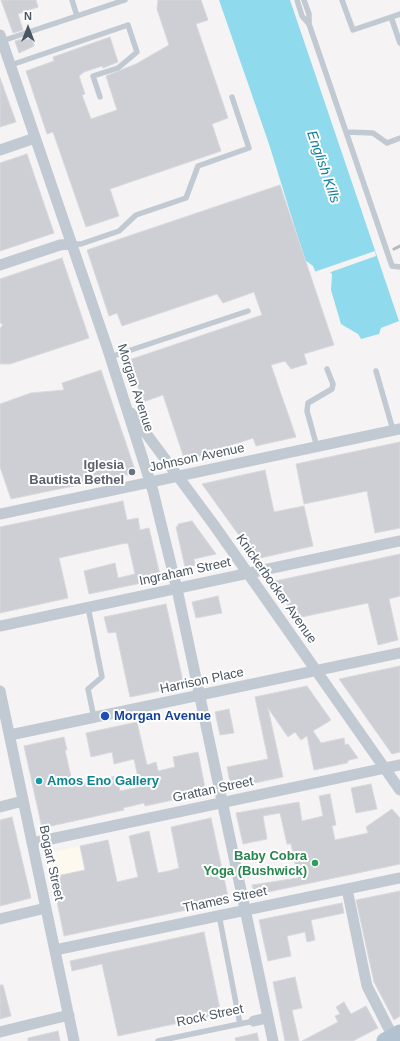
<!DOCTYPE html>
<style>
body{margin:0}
#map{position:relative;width:400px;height:1041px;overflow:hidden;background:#f5f3f3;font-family:Helvetica,sans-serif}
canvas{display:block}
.north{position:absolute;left:8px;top:8px;width:40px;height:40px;-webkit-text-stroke:3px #fff;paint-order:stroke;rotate:0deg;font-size:11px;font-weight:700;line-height:16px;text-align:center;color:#4a5661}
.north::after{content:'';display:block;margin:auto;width:14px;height:18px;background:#4a5661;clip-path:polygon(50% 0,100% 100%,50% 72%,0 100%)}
</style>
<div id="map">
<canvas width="400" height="1041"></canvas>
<div class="north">N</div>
</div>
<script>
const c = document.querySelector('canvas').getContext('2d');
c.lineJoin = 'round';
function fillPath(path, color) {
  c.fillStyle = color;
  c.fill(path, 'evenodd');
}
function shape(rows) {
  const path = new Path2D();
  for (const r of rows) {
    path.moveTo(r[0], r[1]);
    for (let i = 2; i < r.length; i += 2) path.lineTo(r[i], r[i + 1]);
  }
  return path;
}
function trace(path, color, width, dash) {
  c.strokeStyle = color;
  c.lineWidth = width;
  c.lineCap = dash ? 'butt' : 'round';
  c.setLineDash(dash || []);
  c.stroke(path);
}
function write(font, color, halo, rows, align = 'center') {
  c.font = font + ' Helvetica,sans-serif';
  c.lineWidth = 4;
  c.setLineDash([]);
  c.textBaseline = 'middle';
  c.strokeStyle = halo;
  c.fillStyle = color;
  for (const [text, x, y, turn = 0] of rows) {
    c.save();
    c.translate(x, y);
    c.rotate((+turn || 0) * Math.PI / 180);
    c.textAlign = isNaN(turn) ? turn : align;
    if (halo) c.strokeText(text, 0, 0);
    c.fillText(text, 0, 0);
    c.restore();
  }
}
fillPath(shape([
 [80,846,85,870,52,877,47,853]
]), '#fdf9ef');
fillPath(shape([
 [219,0,290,0,399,321,381,328,379,334,361,339,358,334,341,324,331,290,332,274,327,269,316,273,313,266,305,260,269,144]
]), '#90daee');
fillPath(shape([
 [375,251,376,256,328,273,326,271,316,275,314,272]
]), '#f5f3f3');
const building = shape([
 [1,0,36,0,38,7,18,14,23,30,13,33,1,0],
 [158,0,201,0,208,20,196,24,228,118,212,124,221,151,110,189,119,216,86,227,53,132,47,134,26,71,54,61,53,57,110,37,118,62,103,68,102,66,84,72,79,76,85,94,82,95,91,119,117,110,106,76,136,64,169,45,157,9,158,0],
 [26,38,26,40,32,38,34,46,19,53,15,41,26,38],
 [0,78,16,122,0,127,0,78],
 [27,154,54,233,0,251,0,163,27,154],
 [280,185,334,345,304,354,307,364,291,369,285,361,271,365,296,437,256,446,253,438,185,461,163,395,143,402,129,360,262,315,254,292,223,303,217,294,122,326,117,313,109,316,87,250,280,185],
 [62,258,89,338,10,364,0,364,0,329,3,324,0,323,0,279,62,258],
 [101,370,136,473,11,499,0,467,0,404,31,393,64,390,62,383,101,370],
 [400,442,400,528,375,533,367,491,304,504,296,464,400,442],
 [265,470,274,512,304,506,313,546,256,559,202,484,265,470],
 [123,501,127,520,138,518,140,530,149,528,161,579,89,594,84,571,115,563,118,578,135,574,128,543,121,544,59,558,68,598,0,613,0,527,123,501],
 [192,521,216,554,194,559,195,565,185,567,176,527,178,526,178,524,192,521],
 [400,554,400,596,389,599,398,640,378,645,368,603,297,618,271,582,400,554],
 [218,596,222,613,196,618,192,602,218,596],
 [166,604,184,686,130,697,116,632,108,633,104,617,166,604],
 [400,666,400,752,392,754,339,679,400,666],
 [307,686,331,720,313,731,321,743,344,738,345,745,348,744,358,758,349,760,347,763,314,770,307,736,301,740,295,732,288,737,268,708,283,777,231,788,227,767,268,759,255,697,307,686],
 [229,709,234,733,220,735,215,712,229,709],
 [137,722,147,765,156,762,158,771,175,767,173,757,198,752,206,793,145,806,144,803,123,808,124,810,42,828,24,746,64,737,67,750,65,750,73,786,116,776,120,791,140,787,134,759,114,764,112,752,91,757,86,733,137,722],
 [371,784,377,809,356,813,351,788,371,784],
 [330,794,336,825,332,826,335,840,368,833,366,827,392,809,400,818,400,864,254,895,252,885,298,878,291,844,287,844,280,813,263,816,267,839,243,844,236,813,299,802,302,821,323,816,319,796,330,794],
 [12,817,31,898,0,906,0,820,12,817],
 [211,818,229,901,64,936,52,877,85,870,80,846,108,840,117,882,130,879,138,877,129,836,149,831,158,873,169,871,179,868,171,827,211,818],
 [400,891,400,1016,394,1020,374,982,356,900,400,891],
 [342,903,344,913,311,920,315,940,307,942,305,932,287,936,291,956,268,961,259,920,342,903],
 [204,932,221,1014,118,1036,102,964,72,971,70,961,204,932],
 [295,977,302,1008,292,1010,299,1041,285,1041,273,982,295,977],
 [0,985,3,985,11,1016,0,1019,0,985],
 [344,1002,351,1014,366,1006,378,1028,353,1041,302,1041,338,1022,335,1016,340,1014,336,1007,344,1002],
 [58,1031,60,1041,28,1041,28,1038,58,1031],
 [257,1033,259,1041,236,1041,235,1038,257,1033]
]);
fillPath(building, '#cdcfd5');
trace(building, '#d7d9de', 1);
trace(shape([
 [72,0,77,16],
 [297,0,302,16,309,24],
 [304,0,309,14,309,24,392,266,400,267],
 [342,0,353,30,400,14],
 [391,17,400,43],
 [2,41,125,0],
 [11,65,128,25,137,52,118,68,93,76,100,97],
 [347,132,373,133,387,143,400,138],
 [71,244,81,244,119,231,136,215,186,198,198,166,249,148,232,97],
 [110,357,248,311],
 [376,371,393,430],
 [317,447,307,411,308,403,332,389,333,384,327,369],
 [88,607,102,677,88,689,94,718],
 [219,915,240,1024],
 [158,1041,254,1021]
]), '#c1cad2', 5.5);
trace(shape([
 [0,35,107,347,153,491,177,589,273,1041],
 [0,150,35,138],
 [0,265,60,245,71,244],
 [131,413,214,525,400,790],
 [0,514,400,429],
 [0,626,400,541],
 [0,691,74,1041],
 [10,735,400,653],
 [0,807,23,801],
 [32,843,400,765],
 [347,889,367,986,393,1037],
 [0,919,46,908],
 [55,950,400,878],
 [254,1021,267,1018],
 [0,1032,69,1015]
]), '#c1cad2', 11);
trace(shape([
 [385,1041,400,1033]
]), '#b3c2d1', 17);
trace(shape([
 [394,249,400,246]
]), '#b5b8bd', 3);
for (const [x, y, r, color] of [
 [132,472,4,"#6b7280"],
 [105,716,5,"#1a4fb4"],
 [39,781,4,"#0f9aa8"],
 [315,863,4,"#2e9e5b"]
]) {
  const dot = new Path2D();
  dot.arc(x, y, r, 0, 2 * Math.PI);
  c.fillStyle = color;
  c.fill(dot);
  trace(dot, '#fff', 1.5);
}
write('13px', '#4a5661', '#fff', [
 ["Morgan Avenue",135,388,72],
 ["Johnson Avenue",197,458,-12],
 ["Ingraham Street",185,572,-12],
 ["Knickerbocker Avenue",276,589,55],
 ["Harrison Place",202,681,-12],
 ["Grattan Street",213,790,-12],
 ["Bogart Street",51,863,78],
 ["Thames Street",225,900,-12],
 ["Rock Street",210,1016,-12]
]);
write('bold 13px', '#5b616d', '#fff', [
 ["Iglesia",124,465],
 ["Bautista Bethel",124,480]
], 'right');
write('bold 13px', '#164399', '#fff', [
 ["Morgan Avenue",114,716]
], 'left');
write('bold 13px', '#0d838f', '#fff', [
 ["Amos Eno Gallery",47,781]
], 'left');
write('bold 13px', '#27864d', '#fff', [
 ["Baby Cobra",307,856],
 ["Yoga (Bushwick)",307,871]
], 'right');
write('italic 14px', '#0c7c9b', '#fff', [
 ["English Kills",323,167,71]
]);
</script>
